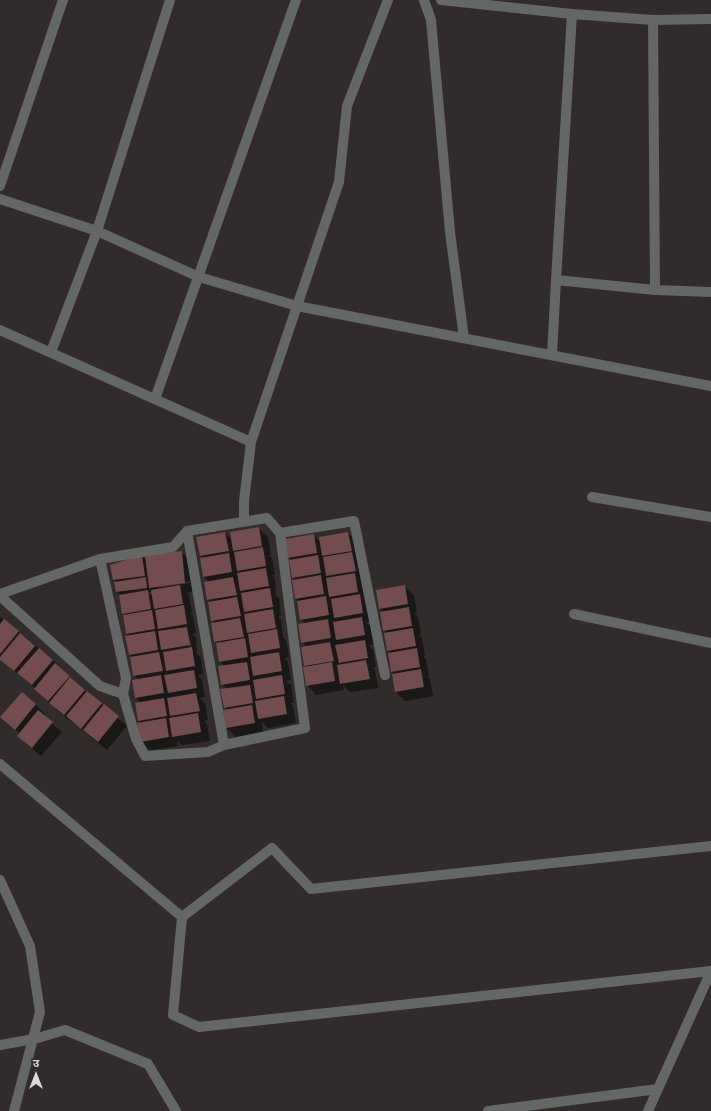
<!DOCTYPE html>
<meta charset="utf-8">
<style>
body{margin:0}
#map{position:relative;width:711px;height:1111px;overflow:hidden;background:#312b2b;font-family:Ubuntu,"Noto Sans Devanagari",sans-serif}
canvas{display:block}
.north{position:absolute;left:16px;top:1055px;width:40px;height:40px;-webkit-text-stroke:3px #312b2b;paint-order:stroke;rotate:0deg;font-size:11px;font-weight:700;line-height:16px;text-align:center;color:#ddd9d9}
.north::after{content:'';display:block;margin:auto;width:14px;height:18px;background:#ddd9d9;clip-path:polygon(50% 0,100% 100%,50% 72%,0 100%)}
</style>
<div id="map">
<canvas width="711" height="1111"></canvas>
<div class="north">उ</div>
</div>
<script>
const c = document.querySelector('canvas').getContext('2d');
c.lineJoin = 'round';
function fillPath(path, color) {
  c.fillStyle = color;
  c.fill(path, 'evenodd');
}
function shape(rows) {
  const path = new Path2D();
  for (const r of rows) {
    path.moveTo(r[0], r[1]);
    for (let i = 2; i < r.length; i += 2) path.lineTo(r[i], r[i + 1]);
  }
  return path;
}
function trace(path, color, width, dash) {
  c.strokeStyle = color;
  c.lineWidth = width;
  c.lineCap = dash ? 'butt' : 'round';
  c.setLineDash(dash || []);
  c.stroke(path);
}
fillPath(shape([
 [258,528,268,537,271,555,269,555,272,558,275,575,272,575,275,578,276,596,279,598,281,616,278,616,281,619,283,637,286,640,289,657,284,658,288,662,291,680,286,681,291,685,294,703,290,703,293,706,296,723,268,728,262,722,263,732,236,737,227,728,227,710,225,708,227,689,222,684,224,666,220,662,218,644,215,641,215,623,212,620,211,603,208,600,206,583,209,582,204,577,204,559,201,556,225,533,232,540],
 [348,533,357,542,372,621,366,622,371,627,374,644,369,645,373,650,376,667,373,668,375,670,378,688,350,692,343,685,344,690,316,695,307,685,308,667,305,665,307,647,302,642,305,624,301,619,299,602,296,599,296,581,293,578,292,560,289,558,314,535,321,543],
 [181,552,191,561,193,591,186,593,189,595,192,613,190,613,193,616,196,633,192,634,196,637,197,654,201,657,203,674,198,675,202,680,205,697,200,698,205,703,208,720,204,721,207,724,210,741,182,745,177,740,178,746,150,750,141,741,141,723,139,721,136,704,141,703,136,698,133,680,139,680,134,675,132,657,130,655,130,637,127,634,125,616,123,613,120,595,117,592,117,583,114,579,142,556,147,561],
 [190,581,190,583,157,588,157,586],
 [148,592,152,592,153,597],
 [188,637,190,637,192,650,190,650],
 [404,586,414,595,417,613,414,613,418,617,421,635,419,635,422,638,425,655,423,656,426,659,429,676,427,676,430,679,433,696,405,701,396,692,393,675,395,674,392,672,391,654,388,651,387,633,384,630,384,613,380,608],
 [0,617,53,660,76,683,127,726,107,750,59,712,35,688,0,659],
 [22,693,36,705,45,714,43,716,62,732,41,756,28,745,19,736,20,734,2,717]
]), '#0007');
fillPath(shape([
 [259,527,262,546,233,551,230,532],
 [225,532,229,551,200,556,196,537],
 [348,532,352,551,322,556,319,537],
 [314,534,317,553,288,558,285,539],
 [263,547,266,566,237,571,234,552],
 [182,551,185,583,149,588,145,555],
 [352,552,356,571,326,576,323,557],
 [229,553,232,572,203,577,200,558],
 [142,555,145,576,113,580,110,565],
 [318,555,321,573,292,578,289,560],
 [266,568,269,586,240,591,237,573],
 [355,573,358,592,329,597,326,578],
 [321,575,324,594,295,599,292,580],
 [146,577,147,588,116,592,114,582],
 [233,577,237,595,207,600,204,582],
 [180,585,183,604,154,609,151,590],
 [405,585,408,604,379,609,376,590],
 [270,588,273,607,244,612,241,593],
 [148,590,151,609,122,614,119,595],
 [360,594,363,613,334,618,331,599],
 [326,596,329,615,300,620,297,601],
 [237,597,241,616,211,621,208,602],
 [184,605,187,624,158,629,155,610],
 [409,607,412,626,383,631,380,612],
 [273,609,276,628,247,633,244,614],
 [152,610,155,629,126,634,123,615],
 [362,617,365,635,336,640,333,622],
 [240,618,244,637,214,642,211,623],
 [4,619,19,631,0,654,0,624],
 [328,619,331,638,301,643,298,624],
 [187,627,190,645,161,650,158,631],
 [413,628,416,646,387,651,384,633],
 [277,629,280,648,251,653,248,634],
 [155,631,158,650,129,655,125,636],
 [20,633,35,646,14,671,0,660,0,657],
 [245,638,248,657,219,662,216,643],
 [365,640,368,658,339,663,335,645],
 [330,642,334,661,304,666,301,647],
 [192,647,195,666,166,671,163,652],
 [39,648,53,660,32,685,17,673],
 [417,648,420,667,391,672,388,653],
 [159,652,163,671,133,676,130,657],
 [279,652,282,671,253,676,250,657],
 [366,660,370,679,340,684,337,665],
 [247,662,250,680,221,685,218,666],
 [332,662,335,681,306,686,303,667],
 [55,663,70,676,48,701,34,689],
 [421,669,424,687,395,692,392,674],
 [194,670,197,688,168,693,164,675],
 [161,675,164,693,135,698,132,680],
 [282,675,285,694,256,699,253,680],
 [70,677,85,690,64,715,49,703],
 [250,685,253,703,224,708,220,689],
 [87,691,102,703,81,729,66,716],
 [22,692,36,704,15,730,0,717],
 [196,693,200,711,170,716,167,698],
 [284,696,287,714,258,719,255,701],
 [164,698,167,716,138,721,135,703],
 [104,704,119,716,98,742,83,730],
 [252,705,255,723,226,728,223,710],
 [38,710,53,722,32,748,17,736],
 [198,713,201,732,172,737,169,718],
 [166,718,169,737,140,742,137,723]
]), '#724c4e');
trace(shape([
 [424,0,431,20,450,232,464,338],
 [441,0,572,14],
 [653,20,711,19],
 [0,186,63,0],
 [0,199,97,231,199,277,297,306,711,386],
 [655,290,711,292],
 [0,330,251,442,339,182,347,106,388,0],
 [51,352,97,231,170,0],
 [552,355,556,280,572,14,653,20,655,290,556,280],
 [155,399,296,0],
 [592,497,711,517],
 [244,522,244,501,251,442],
 [187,531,224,745],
 [100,559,126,678,123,694,136,739,145,756,208,752,224,745,305,728,280,533],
 [0,594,100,559,173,547,187,531,267,518,280,533,354,521,385,675],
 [0,596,100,686,123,694],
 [574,614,711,643],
 [0,764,182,917,272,848,311,889,711,846],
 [0,880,30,946,40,1012,14,1111],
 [182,917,173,1015,199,1027,711,971],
 [0,1045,34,1039,65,1030,148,1064,176,1111],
 [488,1111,658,1089],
 [648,1111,711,971]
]), '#646766', 10);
</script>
